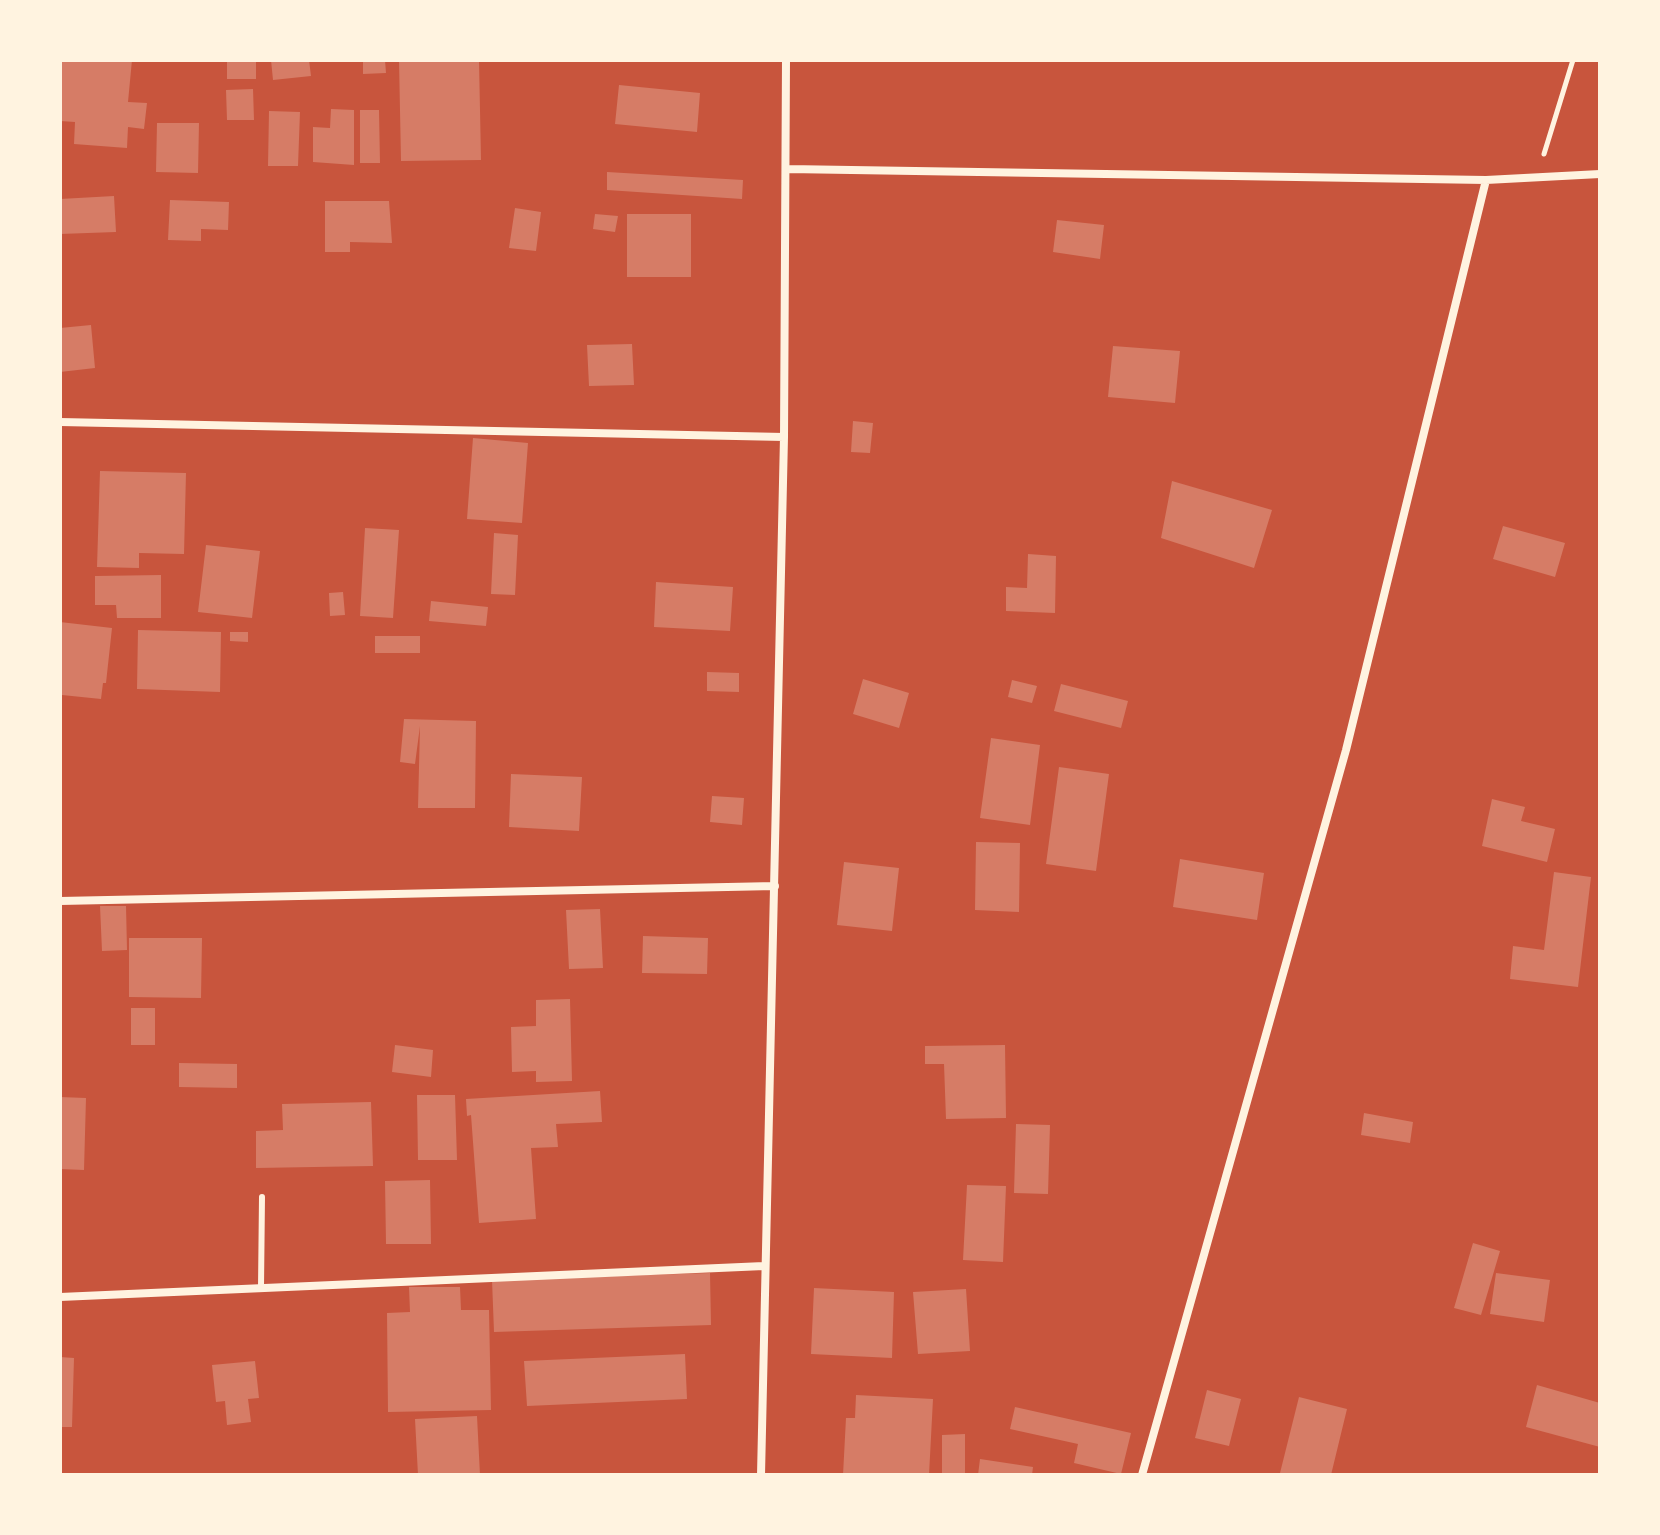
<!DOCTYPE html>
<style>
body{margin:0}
#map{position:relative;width:1660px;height:1535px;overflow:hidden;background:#c8553d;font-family:Barlow,sans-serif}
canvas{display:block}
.frame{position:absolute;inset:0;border:62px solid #fff3e0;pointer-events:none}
</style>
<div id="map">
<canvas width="1660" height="1535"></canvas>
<div class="frame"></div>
</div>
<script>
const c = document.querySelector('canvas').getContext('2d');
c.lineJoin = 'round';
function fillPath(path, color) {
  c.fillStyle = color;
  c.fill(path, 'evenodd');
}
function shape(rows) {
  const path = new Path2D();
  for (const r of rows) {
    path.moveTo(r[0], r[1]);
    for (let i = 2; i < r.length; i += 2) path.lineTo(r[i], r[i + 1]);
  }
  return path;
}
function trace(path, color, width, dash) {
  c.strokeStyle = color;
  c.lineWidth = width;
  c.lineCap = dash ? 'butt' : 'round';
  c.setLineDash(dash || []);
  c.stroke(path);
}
fillPath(shape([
 [60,60,132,60,128,102,147,103,144,129,128,127,127,148,74,144,75,122,60,121],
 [227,60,256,60,256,79,227,79],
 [271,60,309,60,311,76,273,80],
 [363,60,385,60,386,73,363,74],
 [399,60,479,60,481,160,401,161],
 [619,85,700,93,697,132,615,124],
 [253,89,254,120,227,120,226,90],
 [331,109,354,110,354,165,313,162,313,127,330,128],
 [360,110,379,110,380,163,360,163],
 [269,111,300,112,298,166,268,166],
 [157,123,199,123,198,173,156,172],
 [607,172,743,180,742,199,607,190],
 [114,196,116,232,60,234,60,199],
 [170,200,229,202,228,230,201,229,201,241,168,240],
 [325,201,389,201,392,243,350,242,350,252,325,252],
 [515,208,541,212,536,251,509,248],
 [595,214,618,216,615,232,593,229],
 [627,214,691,214,691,277,627,277],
 [1057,220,1104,225,1100,259,1053,252],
 [91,325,95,368,60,372,60,328],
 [632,344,634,385,589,386,587,345],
 [1113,346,1180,351,1175,403,1108,397],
 [853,421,873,423,870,453,851,452],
 [473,438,528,443,522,523,467,519],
 [100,471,186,473,184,554,139,553,139,568,97,567],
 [1172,481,1272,510,1254,568,1161,538],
 [1503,526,1565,543,1555,577,1493,559],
 [365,528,399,530,393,618,360,616],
 [494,533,518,535,515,595,491,594],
 [206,545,260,551,252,618,198,612],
 [1028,554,1056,556,1055,613,1006,611,1006,587,1027,588],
 [161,575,161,618,117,618,116,605,95,605,95,576],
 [656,582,733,587,730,631,654,627],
 [343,592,345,615,330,616,329,593],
 [431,601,488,607,486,626,429,621],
 [60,622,112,628,106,683,103,683,101,699,62,695],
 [138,630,221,632,220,692,137,689],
 [230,632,248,632,248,642,230,641],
 [375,636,420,636,420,653,375,653],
 [707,672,739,673,739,692,707,691],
 [863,679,909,693,899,728,853,714],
 [1012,680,1037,686,1032,703,1008,697],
 [1061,684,1128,701,1121,728,1054,711],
 [404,719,476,721,475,808,418,808,420,726,415,764,400,762],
 [991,738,1040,745,1030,825,980,818],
 [1059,767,1109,774,1096,871,1046,864],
 [511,774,582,777,579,831,509,827],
 [712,796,744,798,742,825,710,822],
 [1492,799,1525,807,1521,821,1555,829,1547,862,1482,846],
 [976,842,1020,843,1019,912,975,910],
 [1180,859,1264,873,1257,920,1173,907],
 [844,862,899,868,892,931,837,925],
 [1554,872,1591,877,1578,987,1510,979,1513,946,1544,950],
 [100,906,126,906,127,950,102,951],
 [600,909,603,968,569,969,566,910],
 [643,936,708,938,707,974,642,973],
 [129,938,202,938,201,998,129,997],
 [570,999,572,1081,536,1082,536,1071,512,1072,511,1027,536,1026,536,1000],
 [131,1008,155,1008,155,1045,131,1045],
 [395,1045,433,1050,431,1077,392,1072],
 [1005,1045,1006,1118,946,1119,944,1064,925,1064,925,1046],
 [179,1063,237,1064,237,1088,179,1087],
 [600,1091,602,1122,556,1124,558,1147,531,1148,536,1219,479,1223,471,1115,467,1116,466,1099],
 [417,1095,455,1095,457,1160,418,1160],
 [60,1097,86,1098,84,1170,60,1169],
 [371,1102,373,1166,256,1168,256,1131,283,1130,282,1104],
 [1364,1113,1413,1122,1410,1143,1361,1135],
 [1016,1124,1050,1125,1048,1194,1014,1193],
 [430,1180,431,1244,386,1244,385,1181],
 [967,1185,1006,1186,1003,1262,963,1260],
 [1473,1243,1500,1251,1481,1315,1454,1308],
 [710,1273,711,1325,494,1332,492,1280],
 [1496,1273,1550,1280,1544,1322,1490,1314],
 [409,1287,460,1287,461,1310,489,1310,491,1410,388,1412,387,1313,410,1312],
 [814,1288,894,1292,892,1358,811,1354],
 [966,1289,970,1351,918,1354,913,1292],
 [685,1354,687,1399,527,1406,524,1361],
 [60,1357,74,1358,72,1427,60,1427],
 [255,1361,259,1398,248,1399,251,1422,227,1425,225,1401,216,1402,212,1365],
 [1537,1385,1600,1403,1600,1447,1526,1427],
 [1207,1390,1241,1399,1229,1446,1195,1438],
 [856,1395,933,1399,929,1475,843,1475,846,1418,855,1418],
 [1299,1397,1347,1409,1331,1475,1280,1473],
 [1015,1407,1131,1433,1121,1474,1074,1463,1078,1444,1010,1429],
 [477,1416,480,1475,418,1475,415,1419],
 [965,1434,965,1475,942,1475,942,1435],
 [980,1459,1033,1467,1032,1475,978,1475]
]), '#d67c66');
trace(shape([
 [1544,154,1573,60]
]), '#fff3e0', 5);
trace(shape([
 [261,1287,262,1197]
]), '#fff3e0', 6);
trace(shape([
 [788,169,1486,180,1600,174],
 [60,422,784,437],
 [60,901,775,886],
 [60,1297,764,1266],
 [761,1475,784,437,786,60],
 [1142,1475,1346,750,1486,180]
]), '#fff3e0', 8);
</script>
